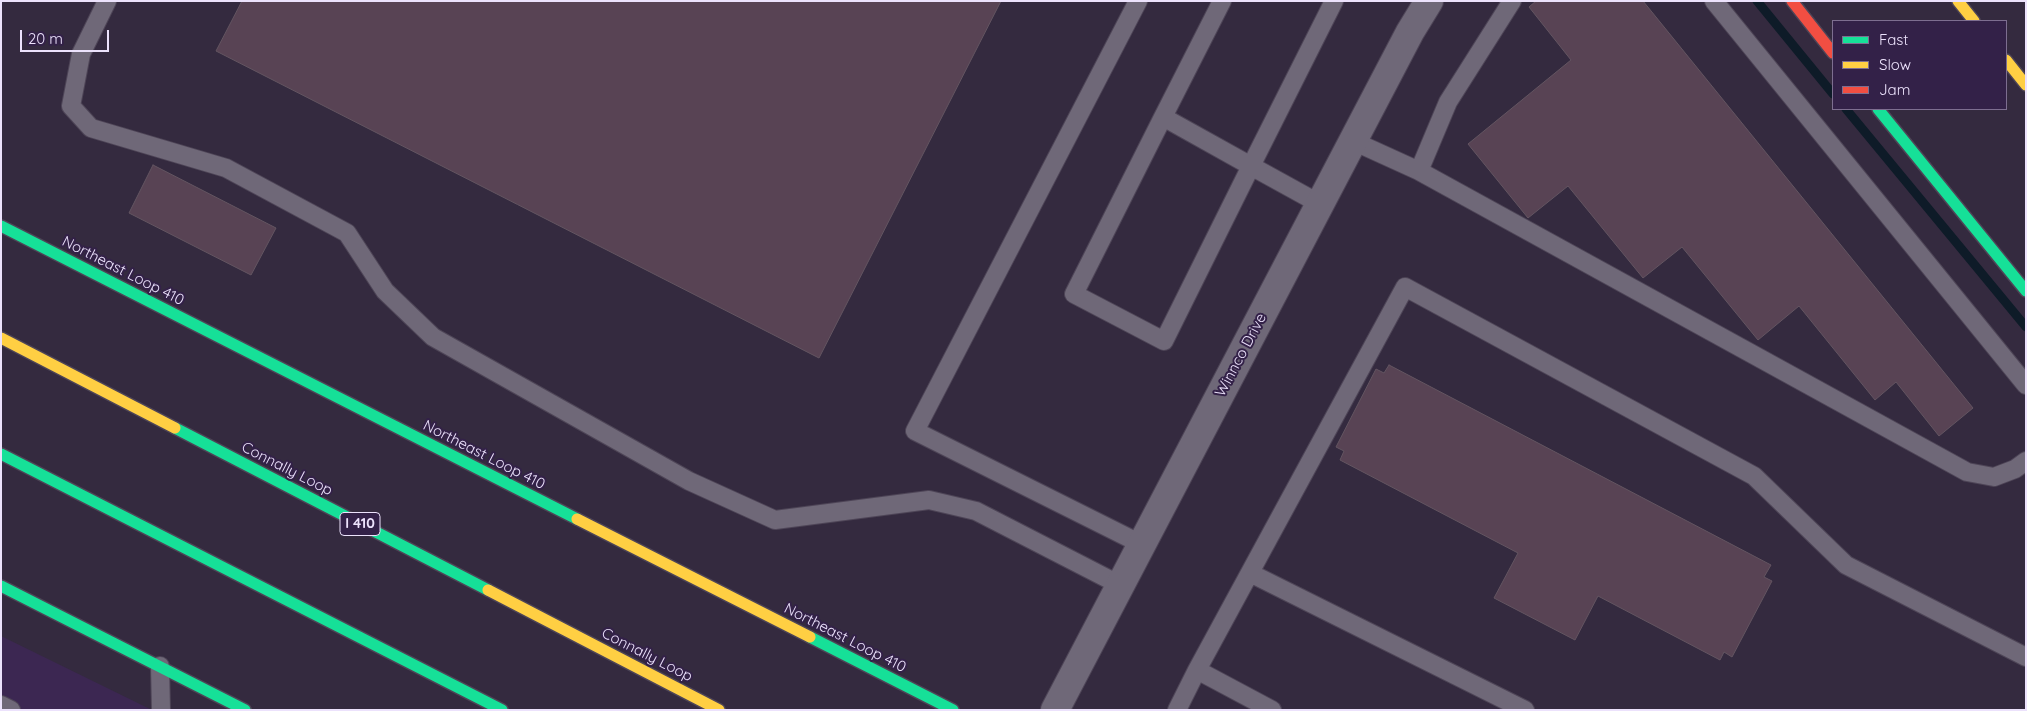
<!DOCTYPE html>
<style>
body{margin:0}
#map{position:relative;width:2027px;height:711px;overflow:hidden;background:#342a3f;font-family:Quicksand,sans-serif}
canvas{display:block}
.frame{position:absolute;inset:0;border:2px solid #ece2fc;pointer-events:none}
.legend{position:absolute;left:1832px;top:20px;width:175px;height:90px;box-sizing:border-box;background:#332148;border:1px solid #7d6e90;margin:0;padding:6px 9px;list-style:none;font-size:15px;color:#ece2fc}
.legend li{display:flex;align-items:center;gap:10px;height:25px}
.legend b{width:25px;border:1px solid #7d6e90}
.scale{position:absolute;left:20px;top:30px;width:89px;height:22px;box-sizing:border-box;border:2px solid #ece2fc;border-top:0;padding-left:6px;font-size:15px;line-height:18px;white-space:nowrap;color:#ece2fc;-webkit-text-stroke:4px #332148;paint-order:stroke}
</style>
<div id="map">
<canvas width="2027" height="711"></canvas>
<div class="frame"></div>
<ul class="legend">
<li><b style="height:6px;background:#16e098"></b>Fast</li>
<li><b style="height:6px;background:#ffcf43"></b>Slow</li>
<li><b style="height:6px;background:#f24e42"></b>Jam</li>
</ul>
<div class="scale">20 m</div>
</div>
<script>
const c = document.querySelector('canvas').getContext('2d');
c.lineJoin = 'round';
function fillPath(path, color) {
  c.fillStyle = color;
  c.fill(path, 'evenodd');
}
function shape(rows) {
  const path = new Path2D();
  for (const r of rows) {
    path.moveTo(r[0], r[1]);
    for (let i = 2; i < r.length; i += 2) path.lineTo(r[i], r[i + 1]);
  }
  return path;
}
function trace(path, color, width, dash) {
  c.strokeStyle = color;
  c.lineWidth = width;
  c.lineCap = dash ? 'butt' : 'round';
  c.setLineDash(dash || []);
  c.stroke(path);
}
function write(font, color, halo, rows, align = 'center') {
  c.font = font + ' Quicksand,sans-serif';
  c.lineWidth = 4;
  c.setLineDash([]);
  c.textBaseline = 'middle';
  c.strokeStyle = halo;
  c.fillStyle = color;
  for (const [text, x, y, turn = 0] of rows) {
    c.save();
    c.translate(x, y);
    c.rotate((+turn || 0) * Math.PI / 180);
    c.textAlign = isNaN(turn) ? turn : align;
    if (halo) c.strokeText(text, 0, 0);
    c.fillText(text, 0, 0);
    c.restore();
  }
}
fillPath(shape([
 [1,636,152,710,1,710]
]), '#3c2752');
trace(shape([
 [1757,1,1833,94],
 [1846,109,2026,327]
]), '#0e1b28', 9);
const building = shape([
 [242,1,1001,1,819,358,216,51,242,1],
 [1536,1,1643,1,1973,408,1939,436,1896,382,1875,400,1799,306,1758,340,1682,247,1643,278,1568,186,1528,218,1468,144,1571,60,1529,7,1536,1],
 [153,165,276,228,251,275,129,213,153,165],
 [1389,365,1771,565,1764,577,1772,581,1732,657,1724,652,1720,660,1598,596,1575,640,1494,598,1518,553,1340,460,1344,451,1336,447,1376,369,1384,373,1389,365]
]);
fillPath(building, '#584354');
trace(building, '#635561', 1);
const lane = shape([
 [107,1,81,54,71,106,91,128,226,168,347,233,385,291,433,337,689,481,775,520,929,500,976,511,1120,585],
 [1138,1,915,431,1141,544],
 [1714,1,2026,385],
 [1163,117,1222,1],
 [1353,141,1419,171,1967,472,1994,477,2015,469,2026,461],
 [1419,171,1448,102,1512,1],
 [1320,204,1251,166,1163,117,1074,294,1164,341,1251,166,1334,1],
 [1250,573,1525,710],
 [160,666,161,710],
 [1197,670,1405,287,1754,476,1846,565,2026,657],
 [1,705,11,710],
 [1177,710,1197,670,1272,710]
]);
const street = shape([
 [1055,710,1410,32,1429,1]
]);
const fast = shape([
 [1878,109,2026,291],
 [1,226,577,519],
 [175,428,488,590],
 [1,454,502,710],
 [1,586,245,710],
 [810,637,953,710]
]);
const slow = shape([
 [1958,1,1974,21],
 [2006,60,2026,85],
 [1,338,175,428],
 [577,519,810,637],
 [488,590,719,710]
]);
const jam = shape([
 [1792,1,1833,53]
]);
trace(lane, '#4e4557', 20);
trace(street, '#4e4557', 30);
trace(fast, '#4e4557', 14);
trace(slow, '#4e4557', 14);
trace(jam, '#4e4557', 14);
trace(lane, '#6f6878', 18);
trace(street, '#6f6878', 28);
trace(fast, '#16e098', 11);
trace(slow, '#ffcf43', 11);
trace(jam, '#f24e42', 11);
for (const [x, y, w] of [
 [360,524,40]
]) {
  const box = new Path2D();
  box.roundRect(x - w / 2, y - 11.5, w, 23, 4);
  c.fillStyle = '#332148';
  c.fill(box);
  trace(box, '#ece2fc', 1);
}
write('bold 14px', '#ece2fc', null, [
 ["I 410",360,524]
]);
write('15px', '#ece2fc', '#332148', [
 ["Northeast Loop 410",123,271,27],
 ["Winnco Drive",1241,355,-62],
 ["Northeast Loop 410",484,455,27],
 ["Connally Loop",287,469,27],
 ["Northeast Loop 410",845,638,27],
 ["Connally Loop",647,655,27]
]);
</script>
